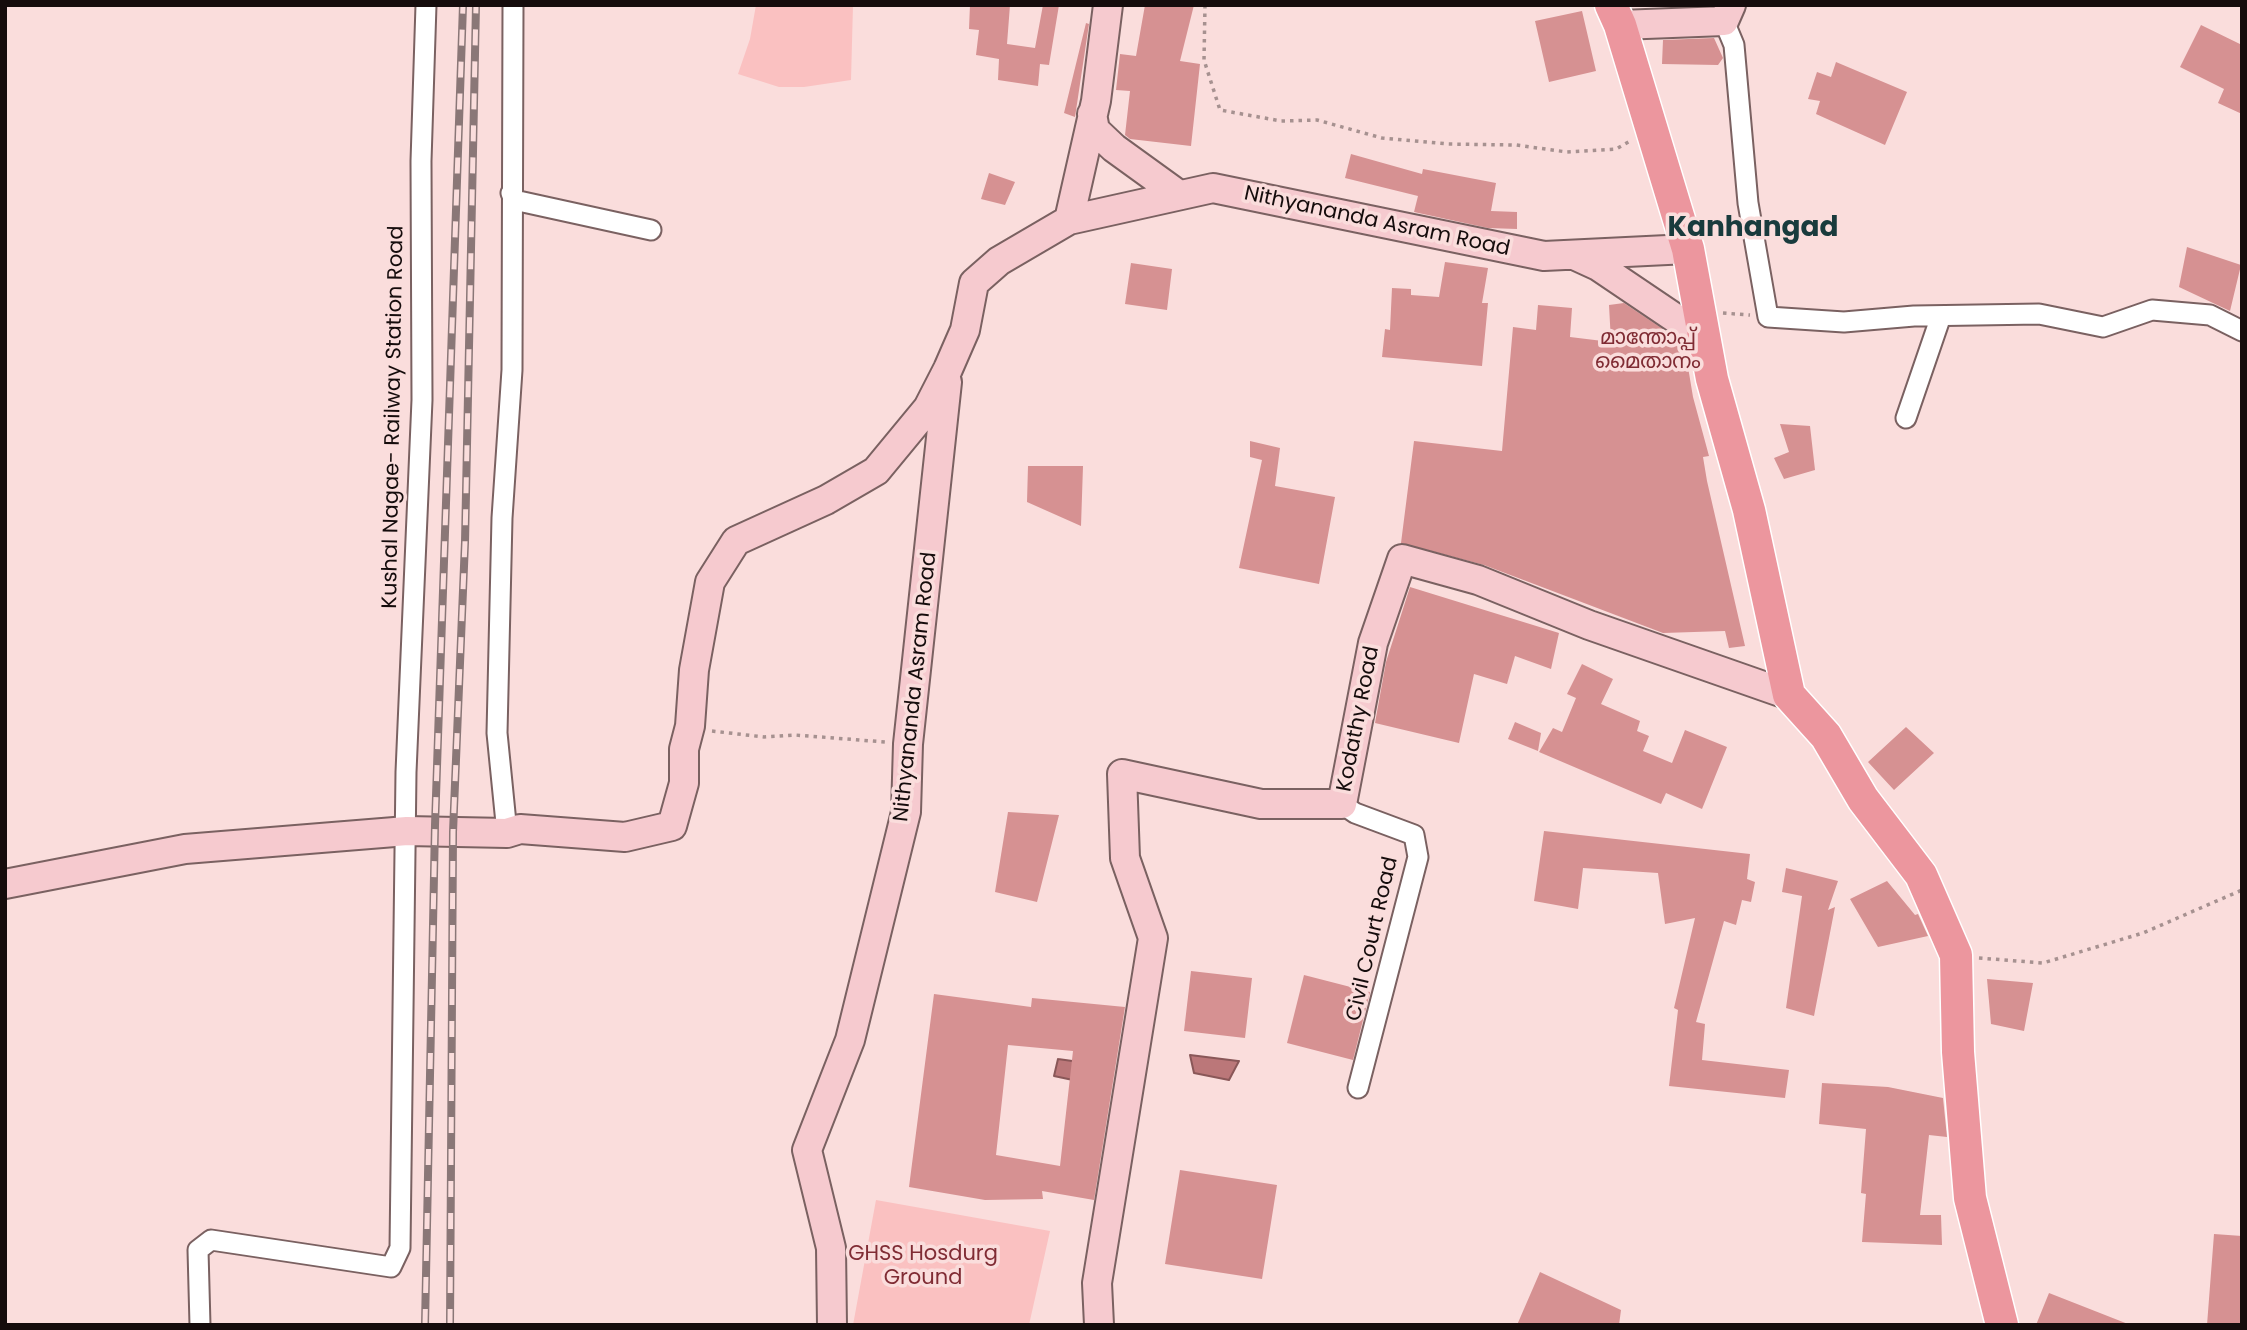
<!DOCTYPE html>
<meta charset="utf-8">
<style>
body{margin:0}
#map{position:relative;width:2247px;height:1330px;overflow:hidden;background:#fadddc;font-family:Poppins,sans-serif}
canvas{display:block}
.frame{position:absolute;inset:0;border:7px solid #150c0c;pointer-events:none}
</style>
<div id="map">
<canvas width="2247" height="1330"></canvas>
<div class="frame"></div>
</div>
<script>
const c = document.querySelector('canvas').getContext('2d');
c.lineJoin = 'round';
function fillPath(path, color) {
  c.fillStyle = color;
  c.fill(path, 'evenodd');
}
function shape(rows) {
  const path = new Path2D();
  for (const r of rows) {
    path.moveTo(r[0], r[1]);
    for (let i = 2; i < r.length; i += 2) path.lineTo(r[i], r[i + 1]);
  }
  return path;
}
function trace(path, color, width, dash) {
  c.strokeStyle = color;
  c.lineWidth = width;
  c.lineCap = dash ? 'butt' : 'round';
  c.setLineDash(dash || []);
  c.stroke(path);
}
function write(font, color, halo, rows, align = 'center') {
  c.font = font + ' Poppins,"Noto Sans Malayalam",sans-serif';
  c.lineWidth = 7;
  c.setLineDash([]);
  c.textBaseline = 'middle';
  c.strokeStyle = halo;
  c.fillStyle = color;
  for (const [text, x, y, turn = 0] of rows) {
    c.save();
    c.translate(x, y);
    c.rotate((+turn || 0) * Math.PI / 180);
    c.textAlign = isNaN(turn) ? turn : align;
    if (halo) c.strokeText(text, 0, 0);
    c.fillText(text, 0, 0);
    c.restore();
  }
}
fillPath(shape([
 [756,5,853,5,851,80,804,87,779,87,738,74,750,39],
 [876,1200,1050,1231,1029,1325,853,1325]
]), '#fac1c1');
const water = shape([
 [1190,1055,1238,1061,1239,1061,1229,1080,1194,1073,1190,1055],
 [1058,1059,1108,1066,1106,1087,1054,1076,1058,1059]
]);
fillPath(water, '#bb7779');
trace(water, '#895758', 2);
fillPath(shape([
 [970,5,1010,5,1007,44,1035,48,1043,5,1059,5,1049,65,1040,64,1038,86,998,80,999,59,976,55,979,30,969,29],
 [1145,5,1194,5,1180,61,1200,64,1191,146,1130,139,1125,135,1130,91,1116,90,1120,54,1136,56],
 [1582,11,1596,71,1549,82,1535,21],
 [1086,23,1089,24,1075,117,1064,113],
 [2201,25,2242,45,2242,114,2218,103,2224,89,2180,67],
 [1714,38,1723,58,1718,65,1662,64,1663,40],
 [1836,62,1907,92,1885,145,1816,114,1820,101,1808,99,1817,72,1831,77],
 [1351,154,1422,174,1423,169,1496,183,1491,211,1517,212,1517,229,1488,228,1414,212,1418,196,1345,178],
 [989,173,1015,182,1005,205,981,199],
 [2187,247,2241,265,2230,311,2179,287],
 [1445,262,1488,268,1482,303,1488,303,1482,366,1382,357,1385,329,1390,330,1392,288,1411,289,1411,295,1439,297],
 [1131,263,1172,269,1167,310,1125,304],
 [1624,303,1675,337,1687,361,1693,397,1709,456,1703,457,1707,481,1745,646,1729,648,1725,631,1663,633,1484,565,1401,543,1414,441,1502,451,1513,327,1536,330,1538,305,1572,308,1570,337,1611,342,1609,305],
 [1780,424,1810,426,1815,470,1784,479,1774,458,1789,452],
 [1250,441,1280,448,1275,486,1335,497,1319,584,1239,568,1262,460,1250,457],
 [1028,466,1083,466,1081,526,1027,502],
 [1410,587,1559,633,1551,669,1515,656,1507,684,1474,674,1459,743,1375,723,1386,662],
 [1582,664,1613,679,1601,704,1640,721,1637,731,1649,736,1643,751,1672,763,1685,730,1727,747,1702,809,1666,793,1661,804,1539,752,1553,728,1562,732,1576,698,1567,694],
 [1515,722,1541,733,1538,751,1508,739],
 [1906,727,1934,753,1894,790,1868,762],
 [1008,812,1059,815,1037,902,995,892],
 [1544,831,1750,854,1747,879,1755,882,1751,902,1742,900,1736,925,1724,921,1696,1022,1705,1024,1702,1060,1789,1070,1785,1098,1669,1086,1678,1010,1674,1008,1695,918,1665,924,1658,873,1583,868,1578,909,1534,901],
 [1786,868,1838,881,1828,910,1835,907,1814,1016,1786,1008,1802,896,1782,892],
 [1887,881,1915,915,1918,914,1928,936,1878,947,1850,899],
 [1191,971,1252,978,1245,1038,1184,1031],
 [1304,975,1370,992,1353,1060,1287,1043],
 [1987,979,2033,983,2024,1031,1991,1024],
 [934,994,1031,1007,1032,998,1125,1007,1094,1200,1042,1191,1043,1199,985,1200,909,1187],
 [1008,1045,1073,1051,1060,1166,996,1155],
 [1822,1083,1888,1087,1943,1098,1947,1137,1929,1135,1920,1215,1941,1215,1942,1245,1862,1242,1866,1194,1861,1193,1866,1129,1819,1124],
 [1180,1170,1277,1185,1262,1279,1165,1264],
 [2214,1234,2242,1236,2242,1325,2207,1325],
 [1540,1272,1621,1310,1619,1325,1517,1325],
 [2049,1293,2128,1324,2128,1325,2036,1325]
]), '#d69192');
const street = shape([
 [1724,21,1734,45,1748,203,1768,317,1844,322,1914,316,2039,314,2103,327,2152,310,2210,315,2242,331],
 [511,193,514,200,651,230],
 [1906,418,1941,316],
 [1342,804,1355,813,1414,835,1418,857,1358,1088],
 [507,833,497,733,502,518,512,370,513,5],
 [200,1325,198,1250,211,1240,391,1267,400,1248,406,772,422,400,421,161,426,5]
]);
const secondary = shape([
 [1620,25,1724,21,1731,5],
 [1092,114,1095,130,1114,148,1179,195],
 [1069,220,1096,101,1108,5],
 [1574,255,1598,266,1675,318,1703,332],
 [5,884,185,849,407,831,507,833,520,829,625,837,672,826,684,783,684,749,690,726,694,670,710,582,736,541,826,500,876,471,928,408,948,369,965,330,974,283,999,261,1069,220,1213,188,1544,256,1688,249],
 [832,1325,831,1248,807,1150,850,1040,906,812,908,744,947,382],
 [1099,1325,1097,1283,1153,938,1125,858,1122,774,1261,804,1342,804,1373,643,1402,559,1478,580,1589,625,1789,695]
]);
const primary = shape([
 [1611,5,1620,25,1688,249,1712,379,1749,510,1789,695,1826,736,1863,799,1921,875,1956,955,1958,1052,1970,1198,2002,1325]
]);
trace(street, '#7a6161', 23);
trace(secondary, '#7a6161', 32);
trace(primary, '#fff', 35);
trace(shape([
 [1205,5,1204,60,1220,110,1281,121,1317,120,1382,138,1448,144,1516,145,1567,152,1616,149,1632,140],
 [1723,313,1750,315],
 [712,731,764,737,795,735,885,742],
 [1979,958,2043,963,2143,933,2242,890]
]), '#a69190', 3.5, [3.5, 5]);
trace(street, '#fff', 19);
trace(secondary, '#f6cacf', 28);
trace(primary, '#ec969e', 32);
const rail = shape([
 [425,1325,435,825,463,5],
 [450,1325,453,832,465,542,476,5]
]);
trace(rail, '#8a7777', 8);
trace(rail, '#fadddc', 5, [16]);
write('21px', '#150c0c', '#fadddc', [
 ["Nithyananda Asram Road",1377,222,12],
 ["Kushal Nagae- Railway Station Road",394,417,-89],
 ["Nithyananda Asram Road",916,687,-84],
 ["Kodathy Road",1359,719,-79],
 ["Civil Court Road",1373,939,-77]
]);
write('21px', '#802c34', '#fadddc', [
 ["മാന്തോപ്പ്",1648,339],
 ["മൈതാനം",1648,363],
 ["GHSS Hosdurg",923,1255],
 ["Ground",923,1279]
]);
write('bold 28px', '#193b3d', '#fadddc', [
 ["Kanhangad",1753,229]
]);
</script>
